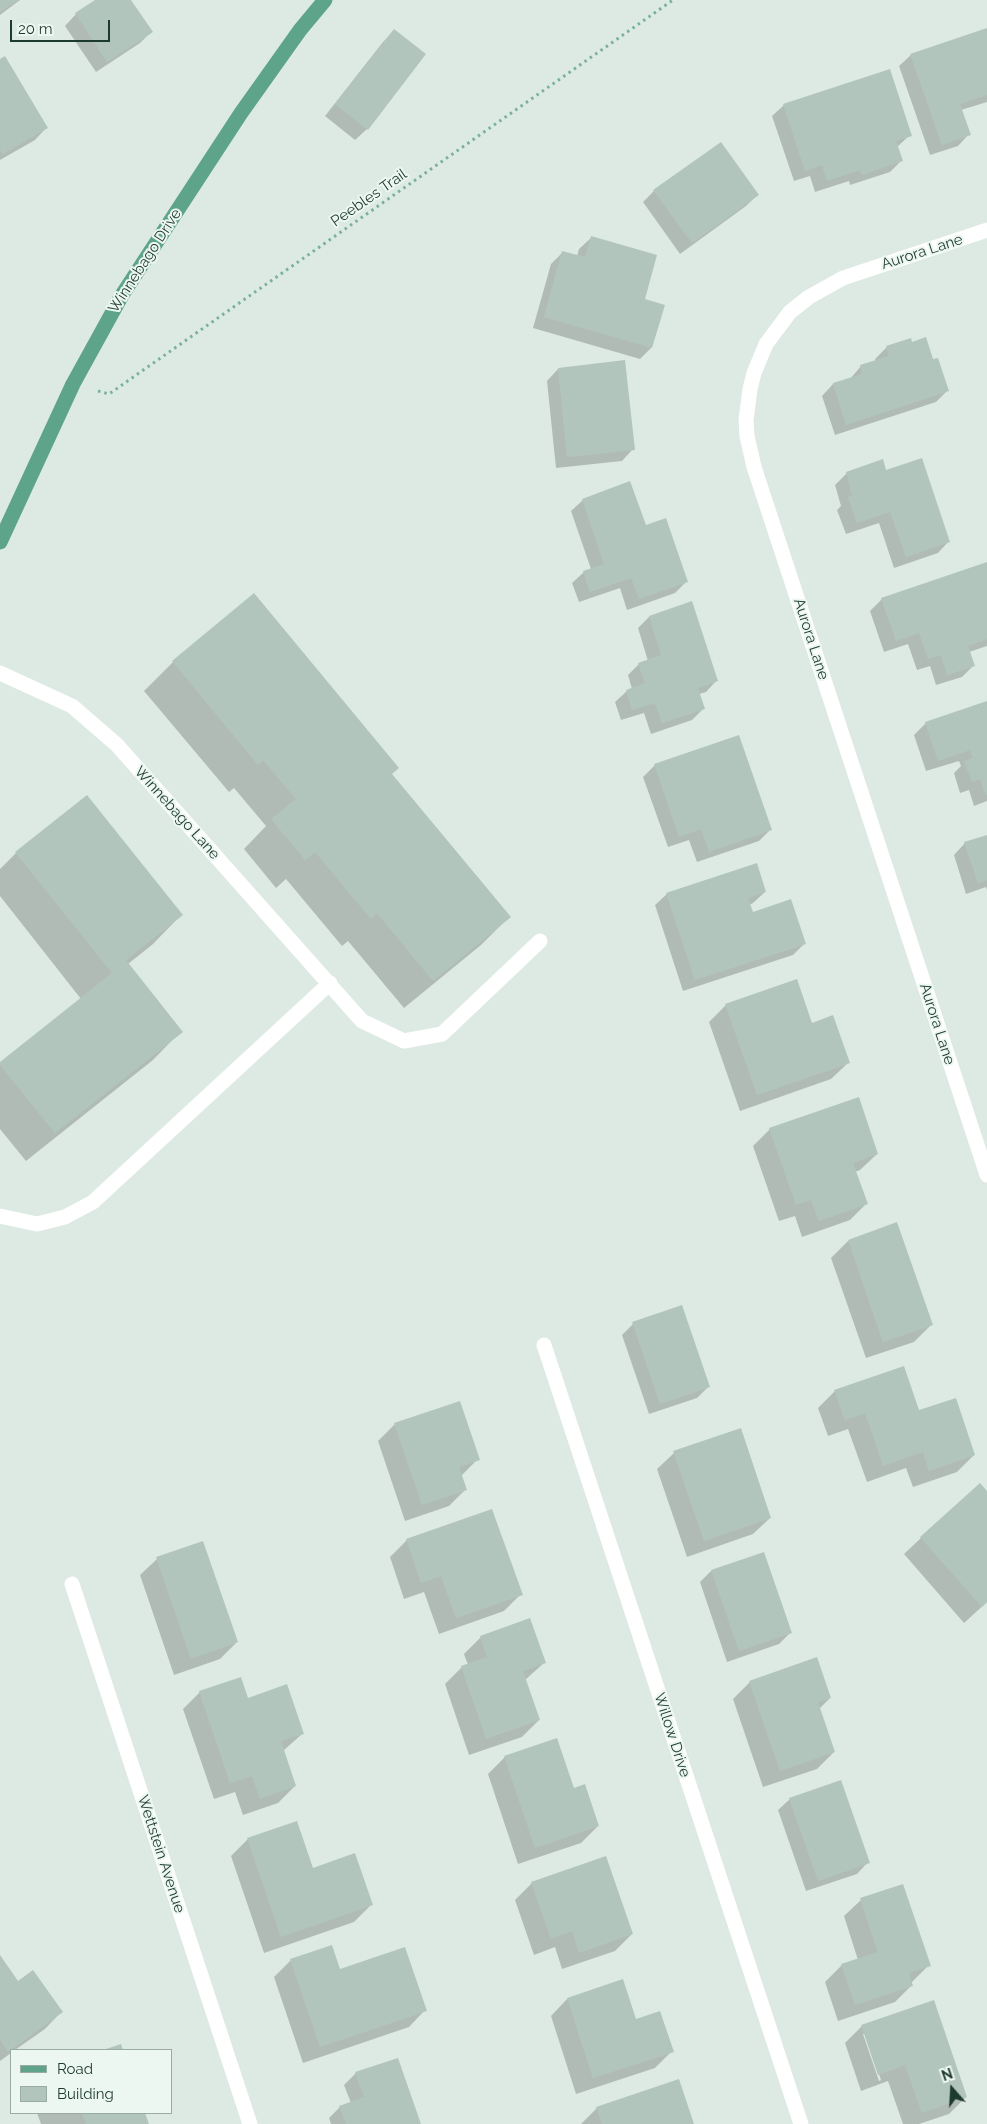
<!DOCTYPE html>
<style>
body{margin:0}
#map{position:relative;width:987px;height:2124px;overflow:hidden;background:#ddeae3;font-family:Raleway,sans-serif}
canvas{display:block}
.legend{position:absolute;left:10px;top:2049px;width:162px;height:65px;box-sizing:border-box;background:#edf7f1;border:1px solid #9aaba4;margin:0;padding:6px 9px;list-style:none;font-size:15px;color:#1d3a30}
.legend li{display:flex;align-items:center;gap:10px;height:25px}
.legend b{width:25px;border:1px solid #9aaba4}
.north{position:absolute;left:927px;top:2064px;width:50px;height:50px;-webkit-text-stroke:4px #edf7f1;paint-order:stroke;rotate:341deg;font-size:14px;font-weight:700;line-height:20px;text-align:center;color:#1d3a30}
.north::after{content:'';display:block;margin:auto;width:18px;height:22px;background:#1d3a30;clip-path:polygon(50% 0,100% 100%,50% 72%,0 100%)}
.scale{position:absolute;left:10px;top:20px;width:100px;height:22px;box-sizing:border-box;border:2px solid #1d3a30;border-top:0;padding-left:6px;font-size:15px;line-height:18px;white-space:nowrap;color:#1d3a30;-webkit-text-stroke:4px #edf7f1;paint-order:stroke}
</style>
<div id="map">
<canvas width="987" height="2124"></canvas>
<ul class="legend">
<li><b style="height:6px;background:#5da48b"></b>Road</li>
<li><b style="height:14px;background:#b2c5bc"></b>Building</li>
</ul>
<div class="north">N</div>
<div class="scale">20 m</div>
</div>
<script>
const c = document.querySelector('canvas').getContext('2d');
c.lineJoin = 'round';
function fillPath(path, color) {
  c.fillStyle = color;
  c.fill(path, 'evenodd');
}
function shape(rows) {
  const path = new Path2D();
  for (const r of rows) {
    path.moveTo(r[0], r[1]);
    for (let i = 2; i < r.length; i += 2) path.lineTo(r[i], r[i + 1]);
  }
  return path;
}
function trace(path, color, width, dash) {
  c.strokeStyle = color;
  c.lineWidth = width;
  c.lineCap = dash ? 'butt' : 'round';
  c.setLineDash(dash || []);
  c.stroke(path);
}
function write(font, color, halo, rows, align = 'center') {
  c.font = font + ' Raleway,sans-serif';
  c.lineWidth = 4;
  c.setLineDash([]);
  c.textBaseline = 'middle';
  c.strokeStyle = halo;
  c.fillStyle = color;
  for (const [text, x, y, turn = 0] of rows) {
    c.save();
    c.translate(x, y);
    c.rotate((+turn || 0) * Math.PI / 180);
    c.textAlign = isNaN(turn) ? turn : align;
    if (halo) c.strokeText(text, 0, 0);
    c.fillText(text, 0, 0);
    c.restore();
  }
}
fillPath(shape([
 [0,0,20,0,0,15],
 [97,0,130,0,151,32,140,43,96,72,65,26,76,14],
 [987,29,987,102,961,110,969,134,958,146,930,155,899,66,911,55],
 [394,31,367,129,355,140,325,116,383,42],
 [0,60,46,128,35,140,0,160],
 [784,105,910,135,897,147,901,161,890,172,850,185,849,181,815,192,810,176,794,181,772,116],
 [654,191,757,195,746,206,680,254,643,202],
 [591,238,643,300,651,348,640,359,533,328,551,264,563,252,577,256,579,249],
 [887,347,932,361,947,391,936,402,835,435,822,396,833,384,850,379,861,366,876,362,875,359],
 [558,369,633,449,622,461,556,468,547,381],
 [886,472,949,541,938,553,894,568,879,523,846,534,837,510,841,506,835,485,847,473],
 [583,500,645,527,687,581,675,593,627,610,620,588,579,602,572,583,584,572,591,569,571,511],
 [987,564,987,646,969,652,974,665,962,677,936,685,930,666,917,670,908,644,884,652,870,611,882,599],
 [254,595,391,775,509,917,481,945,404,1008,348,941,342,946,286,879,276,888,244,849,266,826,234,788,229,792,144,691,173,662],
 [692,603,717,680,706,692,699,694,703,709,692,720,651,734,644,713,621,720,615,702,627,691,632,689,628,675,639,664,648,661,638,628,649,617],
 [987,703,987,801,974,806,969,790,960,793,954,773,961,766,959,761,926,771,914,735,926,723],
 [655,765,770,830,759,841,697,862,689,840,668,847,643,777],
 [987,836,987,890,986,887,966,894,954,855,965,843],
 [16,853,181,915,153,944,128,964,181,1031,153,1060,26,1161,0,1129,0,1063,81,999,0,896,0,869],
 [765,892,753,903,749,905,752,913,805,943,793,955,683,991,655,905,667,894],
 [726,1005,848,1063,831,1079,740,1111,709,1022],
 [770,1129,877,1154,860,1170,855,1172,867,1203,850,1220,802,1237,795,1216,779,1221,753,1146],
 [848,1241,931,1325,914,1342,866,1358,831,1258],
 [633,1324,709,1386,697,1398,649,1414,622,1335],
 [835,1391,918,1412,974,1455,957,1472,913,1487,906,1468,867,1482,848,1429,828,1436,818,1408],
 [395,1424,478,1459,461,1476,466,1489,449,1506,405,1521,378,1441],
 [674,1453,770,1518,753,1534,687,1557,657,1469],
 [987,1493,987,1602,964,1623,904,1554,921,1538],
 [407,1540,521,1594,504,1611,439,1634,424,1592,404,1599,390,1557],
 [157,1559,237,1642,220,1659,174,1675,140,1575],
 [711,1571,790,1633,779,1644,727,1662,700,1582],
 [481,1637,544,1663,525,1680,539,1720,522,1737,469,1755,445,1684,462,1667,468,1665,464,1654],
 [750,1682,830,1698,819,1709,834,1752,817,1769,763,1787,733,1699],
 [200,1692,247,1699,302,1734,283,1751,295,1786,278,1803,243,1815,235,1792,214,1799,183,1709],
 [505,1757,573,1790,598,1826,581,1843,518,1864,488,1774],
 [790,1799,868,1862,857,1874,806,1891,778,1810],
 [248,1839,312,1869,371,1905,354,1922,264,1953,231,1856],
 [532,1883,632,1934,615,1951,562,1969,555,1947,534,1955,515,1900],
 [861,1900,929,1965,911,1983,912,1985,895,2002,838,2021,825,1982,842,1965,858,1960,844,1916],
 [0,1958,18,1983,61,2012,45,2029,15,2050,11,2050,11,2053,0,2061],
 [291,1960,425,2010,409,2027,303,2063,274,1977],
 [567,1999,635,2021,672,2051,655,2068,576,2094,551,2016],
 [933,2002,966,2097,949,2114,919,2124,903,2124,888,2081,861,2091,845,2043,862,2026],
 [863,2034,865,2034,881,2080,879,2081],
 [356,2073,419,2124,331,2124,329,2118,340,2107,351,2103,344,2085],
 [597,2108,693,2124,581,2124],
 [37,2113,143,2113,147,2124,41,2124]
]), '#0003');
fillPath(shape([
 [0,0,18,0,0,12],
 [95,0,131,0,153,32,107,62,75,13],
 [987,28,987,95,960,104,971,135,942,145,910,54],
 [394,29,426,54,368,130,335,104],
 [5,56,48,128,3,154,0,150,0,59],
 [890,69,912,136,896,141,903,161,862,175,860,170,827,181,822,165,805,171,783,104],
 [721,142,759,195,692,243,653,190],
 [591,236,657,255,645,299,665,305,652,348,544,317,562,251,585,257],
 [926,337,933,359,938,358,949,391,846,425,833,383,862,374,860,365,889,356,886,346,911,338,912,342],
 [625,360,635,450,567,457,558,368],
 [922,458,950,542,906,557,890,512,857,523,848,497,852,496,846,472,883,459,886,470],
 [630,481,646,525,666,518,688,582,639,599,631,578,590,592,583,571,604,564,582,499],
 [987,562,987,639,968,646,975,666,947,675,941,655,928,659,919,633,896,641,881,598],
 [254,593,399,768,392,774,511,917,433,981,377,913,371,919,315,852,305,860,271,819,296,799,263,760,258,765,172,661],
 [692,601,718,681,698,688,705,709,662,723,655,703,632,710,626,690,645,683,638,663,661,655,649,616],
 [987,701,987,795,986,795,980,779,972,782,964,761,973,758,970,750,938,761,925,722],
 [739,735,772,830,709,852,701,829,679,837,654,764],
 [87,795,183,915,126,960,183,1032,55,1133,0,1065,0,1062,112,973,15,852],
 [987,835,987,880,978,883,964,842],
 [757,863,766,892,748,898,753,912,791,899,806,944,695,980,666,893],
 [797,979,812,1023,833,1015,850,1063,757,1095,725,1004],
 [859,1097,878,1154,853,1163,868,1204,819,1221,811,1200,796,1205,769,1128],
 [897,1222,933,1325,883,1342,848,1240],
 [682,1305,710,1387,660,1404,632,1322],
 [904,1366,919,1410,956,1398,975,1455,929,1471,923,1452,883,1466,865,1413,845,1420,834,1390],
 [460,1401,480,1460,459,1467,467,1490,422,1505,394,1423],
 [741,1428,771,1518,704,1541,673,1451],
 [980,1483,987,1491,987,1602,982,1607,920,1537],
 [492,1509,523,1595,456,1618,441,1576,421,1583,406,1539],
 [203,1541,238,1642,191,1659,156,1557],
 [764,1552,792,1633,739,1651,711,1570],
 [530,1618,546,1663,523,1671,540,1720,486,1739,461,1666,487,1657,480,1636],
 [817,1657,831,1698,818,1702,835,1752,780,1771,749,1681],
 [241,1677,248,1698,287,1684,304,1734,281,1741,296,1786,260,1799,252,1776,230,1783,199,1691],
 [557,1738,574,1788,585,1784,599,1826,535,1848,504,1756],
 [841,1780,870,1863,818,1881,789,1798],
 [297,1821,313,1868,355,1853,373,1905,281,1937,247,1838],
 [606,1856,633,1934,579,1953,572,1931,551,1939,531,1882],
 [903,1884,931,1966,909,1973,913,1986,855,2005,841,1964,878,1952,860,1898],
 [332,1945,340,1969,405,1947,427,2011,320,2047,290,1959],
 [0,1955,18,1981,33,1970,63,2012,8,2052,0,2040],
 [623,1979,636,2019,660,2011,674,2052,593,2078,567,1998],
 [934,2000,967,2097,922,2113,905,2065,878,2075,861,2025],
 [121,2044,123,2050,103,2050],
 [398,2058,421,2124,346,2124,339,2106,364,2097,355,2072],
 [679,2079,694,2124,602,2124,596,2107],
 [82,2113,145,2113,149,2124,86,2124]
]), '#b2c5bc');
trace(shape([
 [98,391,109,394,673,0]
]), '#7ab19b', 3, [2.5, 4]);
trace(shape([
 [987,230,843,278,809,297,790,312,766,344,754,373,750,389,746,420,747,436,754,467,987,1175],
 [0,673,72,706,117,745,362,1021,404,1041,442,1034,540,941],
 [0,1216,37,1224,65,1217,93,1202,330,983],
 [544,1345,801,2124],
 [72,1584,250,2124]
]), '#fff', 15);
trace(shape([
 [0,542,73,384,122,295,241,113,300,30,325,0]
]), '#5da48b', 15);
write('15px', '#1d3a30', '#edf7f1', [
 ["Peebles Trail",369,198,-35],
 ["Aurora Lane",922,252,-18],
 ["Winnebago Drive",145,261,-57],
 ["Aurora Lane",811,639,72],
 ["Winnebago Lane",177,813,48],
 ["Aurora Lane",937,1024,72],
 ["Willow Drive",672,1735,72],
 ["Wettstein Avenue",161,1854,72]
]);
</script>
